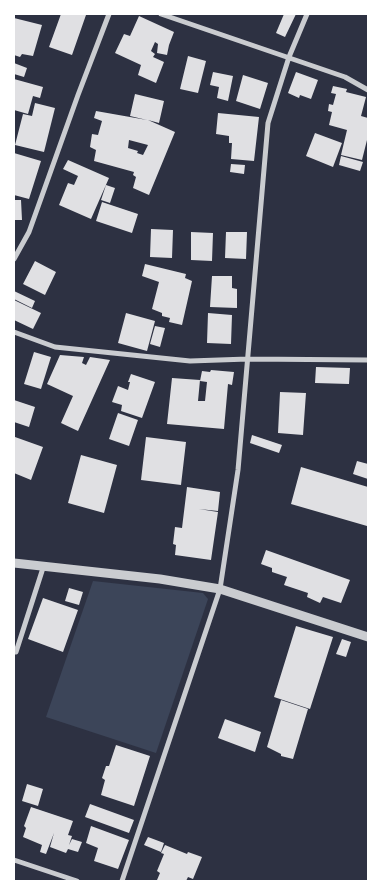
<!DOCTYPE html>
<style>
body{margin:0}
#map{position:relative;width:382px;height:895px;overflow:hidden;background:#2d3142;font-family:"Space Grotesk",sans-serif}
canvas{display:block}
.frame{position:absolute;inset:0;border:15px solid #fff;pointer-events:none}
</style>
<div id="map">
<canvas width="382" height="895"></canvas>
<div class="frame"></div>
</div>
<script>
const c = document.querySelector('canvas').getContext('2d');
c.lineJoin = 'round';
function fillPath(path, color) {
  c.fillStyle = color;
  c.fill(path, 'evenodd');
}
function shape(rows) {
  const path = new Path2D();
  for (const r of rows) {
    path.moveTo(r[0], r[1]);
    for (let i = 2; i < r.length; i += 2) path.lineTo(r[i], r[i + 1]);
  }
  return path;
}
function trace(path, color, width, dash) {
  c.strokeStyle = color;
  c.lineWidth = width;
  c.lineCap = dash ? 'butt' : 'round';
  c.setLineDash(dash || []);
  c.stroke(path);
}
fillPath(shape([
 [93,581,203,593,208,599,156,753,46,717]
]), '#3c4559');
fillPath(shape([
 [61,14,86,15,72,55,49,47],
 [284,14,296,14,285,37,276,33],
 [139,16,174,32,169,45,167,55,157,53,158,44,155,42,151,51,155,54,153,57,164,62,156,83,138,75,141,65,115,53,124,34,130,36],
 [14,18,42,25,33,56,22,54,20,57,14,55],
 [188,56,206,61,198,93,180,89],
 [14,63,27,68,24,77,14,74],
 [213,72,233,76,228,101,217,98,219,87,210,85],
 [296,72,318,80,311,99,300,95,299,98,288,93],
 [243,75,268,83,260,109,236,101],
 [14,79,43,87,40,98,33,96,28,114,14,110],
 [333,86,347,89,346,92,366,97,361,116,368,118,368,136,362,160,341,155,347,130,329,125,332,112,328,111,329,104,333,105,336,94,331,93],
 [135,94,164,101,159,123,148,120,175,132,149,195,133,188,136,177,133,175,134,172,94,161,96,150,90,147,92,134,98,135,102,121,94,118,96,111,147,120,130,116],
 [129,140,148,145,143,155,137,153,138,151,128,148],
 [35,103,55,108,44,152,15,145,23,114,32,116],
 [218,113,259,117,254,161,231,159,232,143,229,143,229,136,216,134],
 [315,133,342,143,333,167,306,156],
 [14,153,41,161,29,199,14,195],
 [341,156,363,162,360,171,339,165],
 [68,160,109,178,91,219,59,205,68,183,74,185,78,176,63,169],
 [231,164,245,165,244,174,230,172],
 [106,185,115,188,110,203,101,200],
 [14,200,21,200,22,220,14,220],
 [102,202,138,214,132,233,96,221],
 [151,229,173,230,172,258,150,257],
 [191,232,213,233,212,261,191,260],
 [226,232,247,232,246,259,225,258],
 [35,261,56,272,45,295,23,284],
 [145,264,186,274,185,278,192,281,182,325,169,322,170,318,162,316,162,313,152,309,159,282,142,276],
 [212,276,232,276,232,288,237,289,237,308,210,307],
 [14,291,35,301,32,308,14,299],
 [14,300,41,313,33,329,14,320],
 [126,313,155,321,147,351,118,343],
 [208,313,232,315,231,344,207,343],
 [155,326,165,328,160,347,150,344],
 [34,352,51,357,41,389,24,384],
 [60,355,84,357,82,363,86,365,90,357,110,360,78,431,61,423,73,396,47,384],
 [316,367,350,368,349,384,315,383],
 [211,370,234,372,232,385,228,384,224,429,167,424,172,378,200,380,198,401,205,401,207,382,200,381,202,371,210,372],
 [131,374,155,382,142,418,121,411,122,405,112,402,118,386,128,390,130,382,128,382],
 [280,392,306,393,303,435,278,433],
 [14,400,35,407,29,427,14,422],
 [118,413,138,420,129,446,109,439],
 [252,435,282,445,279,453,250,443],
 [15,437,43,447,31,480,14,473],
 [146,437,186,442,181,485,141,480],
 [81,455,117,465,104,513,68,503],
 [357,461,368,464,368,479,353,474],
 [301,467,368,487,367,526,291,504],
 [187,487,220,492,218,511,199,509,218,512,211,560,175,555,176,545,173,544,175,527,182,528],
 [266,550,350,580,341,603,323,597,320,603,307,597,308,593,284,585,287,577,272,572,272,568,261,564],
 [69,588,83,592,79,605,65,601],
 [43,598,78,610,63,652,28,639],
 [296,626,333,637,310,709,274,697],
 [342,639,351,642,346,657,336,654],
 [281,700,308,709,293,759,281,756,281,754,267,747],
 [225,719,261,732,255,752,218,738],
 [116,745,150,756,134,806,101,795,105,780,102,778,106,766,109,766],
 [27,784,43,789,38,806,22,801],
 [90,804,134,820,129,833,85,817],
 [31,807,73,821,68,835,72,836,69,845,72,839,82,842,78,852,68,849,66,853,50,847,54,833,46,854,40,852,42,845,23,837,26,828,24,826],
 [91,826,129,840,118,869,94,861,98,848,86,843],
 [148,837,164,843,161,852,144,845],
 [165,845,187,854,188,852,202,857,193,879,188,877,186,881,161,881,157,880,160,873,157,871,164,854,161,853]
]), '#e0e0e3');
trace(shape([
 [161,14,345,77,368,90],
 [14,259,29,232,78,95,109,14],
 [14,332,55,347,190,361,248,359,368,360],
 [16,652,43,568],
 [14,860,77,881],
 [122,881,220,589,238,470,268,123,289,57,307,14]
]), '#caccd0', 5);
trace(shape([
 [14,563,160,579,220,589,368,637]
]), '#caccd0', 9);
</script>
